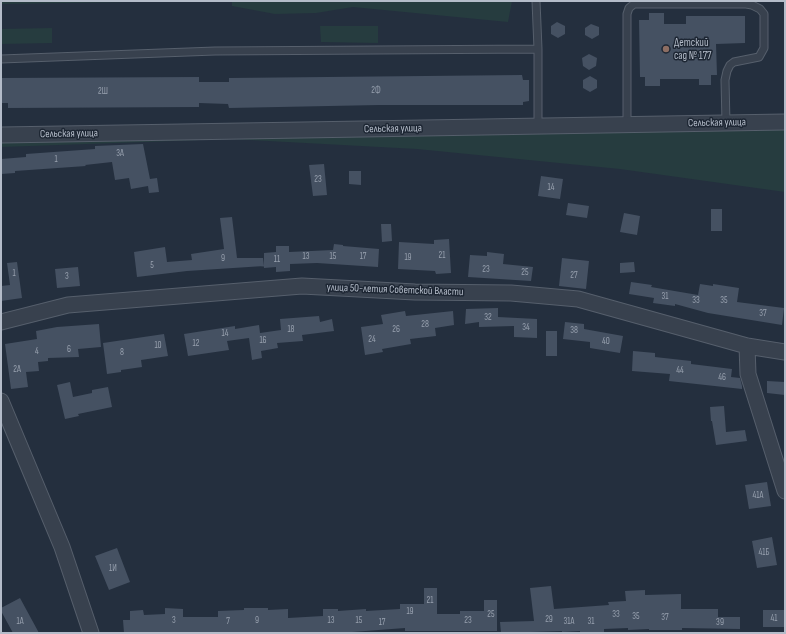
<!DOCTYPE html>
<meta charset="utf-8">
<style>
body{margin:0}
#map{position:relative;width:786px;height:634px;overflow:hidden;background:#242f3e;font-family:"Sofia Sans Condensed",sans-serif}
canvas{display:block}
.frame{position:absolute;inset:0;border:2px solid #b4bcc9;pointer-events:none}
</style>
<div id="map">
<canvas width="786" height="634"></canvas>
<div class="frame"></div>
</div>
<script>
const c = document.querySelector('canvas').getContext('2d');
c.lineJoin = 'round';
function fillPath(path, color) {
  c.fillStyle = color;
  c.fill(path, 'evenodd');
}
function shape(rows) {
  const path = new Path2D();
  for (const r of rows) {
    path.moveTo(r[0], r[1]);
    for (let i = 2; i < r.length; i += 2) path.lineTo(r[i], r[i + 1]);
  }
  return path;
}
function trace(path, color, width, dash) {
  c.strokeStyle = color;
  c.lineWidth = width;
  c.lineCap = dash ? 'butt' : 'round';
  c.setLineDash(dash || []);
  c.stroke(path);
}
function write(font, color, halo, rows, align = 'center') {
  c.font = font + ' "Sofia Sans Condensed",sans-serif';
  c.lineWidth = 3;
  c.setLineDash([]);
  c.textBaseline = 'middle';
  c.strokeStyle = halo;
  c.fillStyle = color;
  for (const [text, x, y, turn = 0] of rows) {
    c.save();
    c.translate(x, y);
    c.rotate((+turn || 0) * Math.PI / 180);
    c.textAlign = isNaN(turn) ? turn : align;
    if (halo) c.strokeText(text, 0, 0);
    c.fillText(text, 0, 0);
    c.restore();
  }
}
fillPath(shape([
 [1,1,197,1,1,4],
 [232,1,512,1,508,22,353,7,316,13,275,14,232,6],
 [320,26,378,26,378,43,321,42],
 [52,28,52,43,1,44,1,29],
 [515,129,785,130,785,192,620,169,417,149,231,139,1,147,1,139]
]), '#263c3f');
fillPath(shape([
 [649,13,664,13,664,24,686,24,686,16,745,16,745,43,716,44,717,75,711,75,711,85,699,85,699,79,660,79,660,86,645,86,645,77,640,77,639,20,649,20],
 [557,22,565,26,565,34,558,38,551,34,551,26],
 [591,24,599,27,599,35,592,39,585,35,585,28],
 [589,54,597,58,596,66,589,70,583,66,582,58],
 [522,75,523,80,529,80,529,101,523,102,523,105,379,105,229,108,228,104,199,103,199,107,8,108,8,103,1,103,1,78,199,77,199,82,229,82,229,78],
 [590,76,597,80,597,88,590,92,583,88,583,80],
 [143,144,150,179,157,178,159,192,149,193,148,186,131,189,129,178,115,180,112,162,85,165,86,166,15,171,15,173,1,174,1,159,26,157,26,154,95,149,95,146],
 [324,164,327,195,313,196,309,165],
 [349,171,361,171,361,185,349,184],
 [541,176,563,179,560,199,538,196],
 [568,203,589,206,587,218,566,215],
 [711,209,722,209,722,231,711,231],
 [624,213,640,216,637,235,620,232],
 [232,217,237,258,263,258,264,266,187,271,137,277,134,252,165,247,167,262,192,260,191,254,224,249,220,218],
 [381,224,391,224,392,241,382,242],
 [449,239,451,273,436,274,435,271,398,269,399,242,434,244,434,240],
 [334,244,343,245,343,246,379,249,378,267,317,263,290,264,290,271,276,272,276,267,264,268,264,253,276,252,276,246,289,246,289,252,333,250],
 [487,252,504,254,503,264,533,267,531,281,468,277,470,255,487,256],
 [562,258,589,261,586,289,559,286],
 [17,262,22,298,1,301,1,286,10,285,7,263],
 [634,262,635,272,620,273,620,263],
 [78,267,80,286,57,288,55,269],
 [631,282,652,285,651,287,698,295,700,284,713,286,713,284,739,288,737,302,784,308,782,325,708,313,675,304,675,306,653,303,654,298,629,294],
 [498,308,498,317,537,319,537,338,514,337,514,326,479,327,479,322,465,324,466,309],
 [405,311,406,316,453,311,454,325,435,328,436,336,410,339,411,344,382,349,383,352,365,355,361,327,383,324,381,315],
 [319,316,320,322,332,319,334,331,302,335,303,341,277,343,278,348,261,351,262,358,252,360,249,338,227,341,229,350,188,356,184,334,235,326,235,329,259,325,260,333,281,330,280,319],
 [565,322,584,324,584,329,623,336,620,353,590,348,590,342,563,339],
 [99,324,101,347,78,349,79,357,48,358,48,361,38,362,39,371,26,372,28,387,11,389,5,344,37,339,36,331,57,327],
 [546,331,557,331,557,356,546,356],
 [164,334,168,356,141,360,142,367,121,370,121,372,107,374,103,343],
 [633,351,655,353,655,357,691,361,691,364,732,369,731,377,740,378,742,386,742,389,669,381,670,374,632,371],
 [767,381,785,382,785,395,767,393],
 [70,382,73,397,92,393,92,390,108,387,112,407,78,414,79,416,65,419,57,385],
 [724,406,726,432,745,430,747,441,716,445,712,421,711,421,710,407],
 [767,482,771,506,749,509,745,485],
 [772,537,777,565,757,568,752,541],
 [117,548,130,582,109,590,95,556],
 [551,586,554,609,609,605,608,602,626,601,625,591,645,590,645,595,681,594,681,609,718,609,718,617,740,617,740,629,682,628,682,630,649,630,649,629,628,630,628,628,604,629,604,632,582,633,580,633,580,631,562,632,562,631,501,633,500,622,534,621,530,588],
 [424,588,437,588,437,614,460,614,460,611,484,611,484,600,497,600,497,631,405,631,405,628,339,633,165,633,165,632,124,633,123,620,130,620,130,611,143,610,144,615,165,614,165,608,183,609,183,617,218,617,218,611,244,610,244,608,268,608,268,610,288,609,288,618,323,616,323,609,338,609,338,611,366,609,366,611,400,609,400,604,424,604],
 [20,598,39,633,13,633,1,611,1,608],
 [763,610,785,610,785,627,763,627]
]), '#455162');
const lane = shape([
 [536,1,538,49,538,126],
 [1,59,215,51,538,49],
 [627,125,627,14,629,8,634,4,746,4,752,5,760,9,764,14,764,48,759,57,734,62,730,65,727,71,725,80,726,123]
]);
const street = shape([
 [1,135,785,122],
 [1,322,68,305,302,286,415,292,511,293,578,299,747,346,785,352],
 [747,346,748,374,785,491],
 [1,401,62,547,91,633]
]);
trace(lane, '#565f6c', 9);
trace(street, '#565f6c', 17);
trace(lane, '#38414e', 7);
trace(street, '#38414e', 15);
for (const [x, y, r, color] of [
 [666,49,4,"#8d6e63"]
]) {
  const dot = new Path2D();
  dot.arc(x, y, r, 0, 2 * Math.PI);
  c.fillStyle = color;
  c.fill(dot);
  trace(dot, '#1d2633', 1.5);
}
write('9px', '#98a1af', null, [
 ["2Ф",376,91],
 ["2Ш",103,92],
 ["3А",120,154],
 ["1",56,160],
 ["23",318,180],
 ["14",551,188],
 ["21",442,256],
 ["13",306,257],
 ["15",333,257],
 ["17",363,257],
 ["19",408,258],
 ["9",223,259],
 ["11",277,260],
 ["5",152,266],
 ["23",486,270],
 ["25",525,273],
 ["1",14,274],
 ["27",574,276],
 ["3",67,277],
 ["31",665,297],
 ["33",696,301],
 ["35",724,301],
 ["37",763,314],
 ["32",488,318],
 ["28",425,325],
 ["34",526,328],
 ["18",291,330],
 ["26",396,330],
 ["38",574,331],
 ["14",225,334],
 ["24",372,340],
 ["16",263,341],
 ["40",606,342],
 ["12",196,344],
 ["10",158,346],
 ["6",69,350],
 ["4",37,352],
 ["8",122,353],
 ["2А",17,370],
 ["44",680,371],
 ["46",722,378],
 ["41А",758,496],
 ["41Б",764,553],
 ["1И",113,569],
 ["21",430,601],
 ["19",410,612],
 ["25",491,615],
 ["33",616,615],
 ["35",636,617],
 ["37",665,618],
 ["41",774,619],
 ["29",549,620],
 ["3",174,621],
 ["9",257,621],
 ["13",331,621],
 ["15",359,621],
 ["23",468,621],
 ["1А",20,622],
 ["7",228,622],
 ["31А",569,622],
 ["31",591,622],
 ["17",382,623],
 ["39",720,623]
]);
write('11px', '#b4bcc9', '#1d2633', [
 ["Детский",674,43],
 ["сад № 177",674,56]
], 'left');
write('11px', '#b4bcc9', '#1d2633', [
 ["Сельская улица",717,123,-1],
 ["Сельская улица",393,129,-1],
 ["Сельская улица",69,134,-1],
 ["улица 50-летия Советской Власти",395,290,2]
]);
</script>
